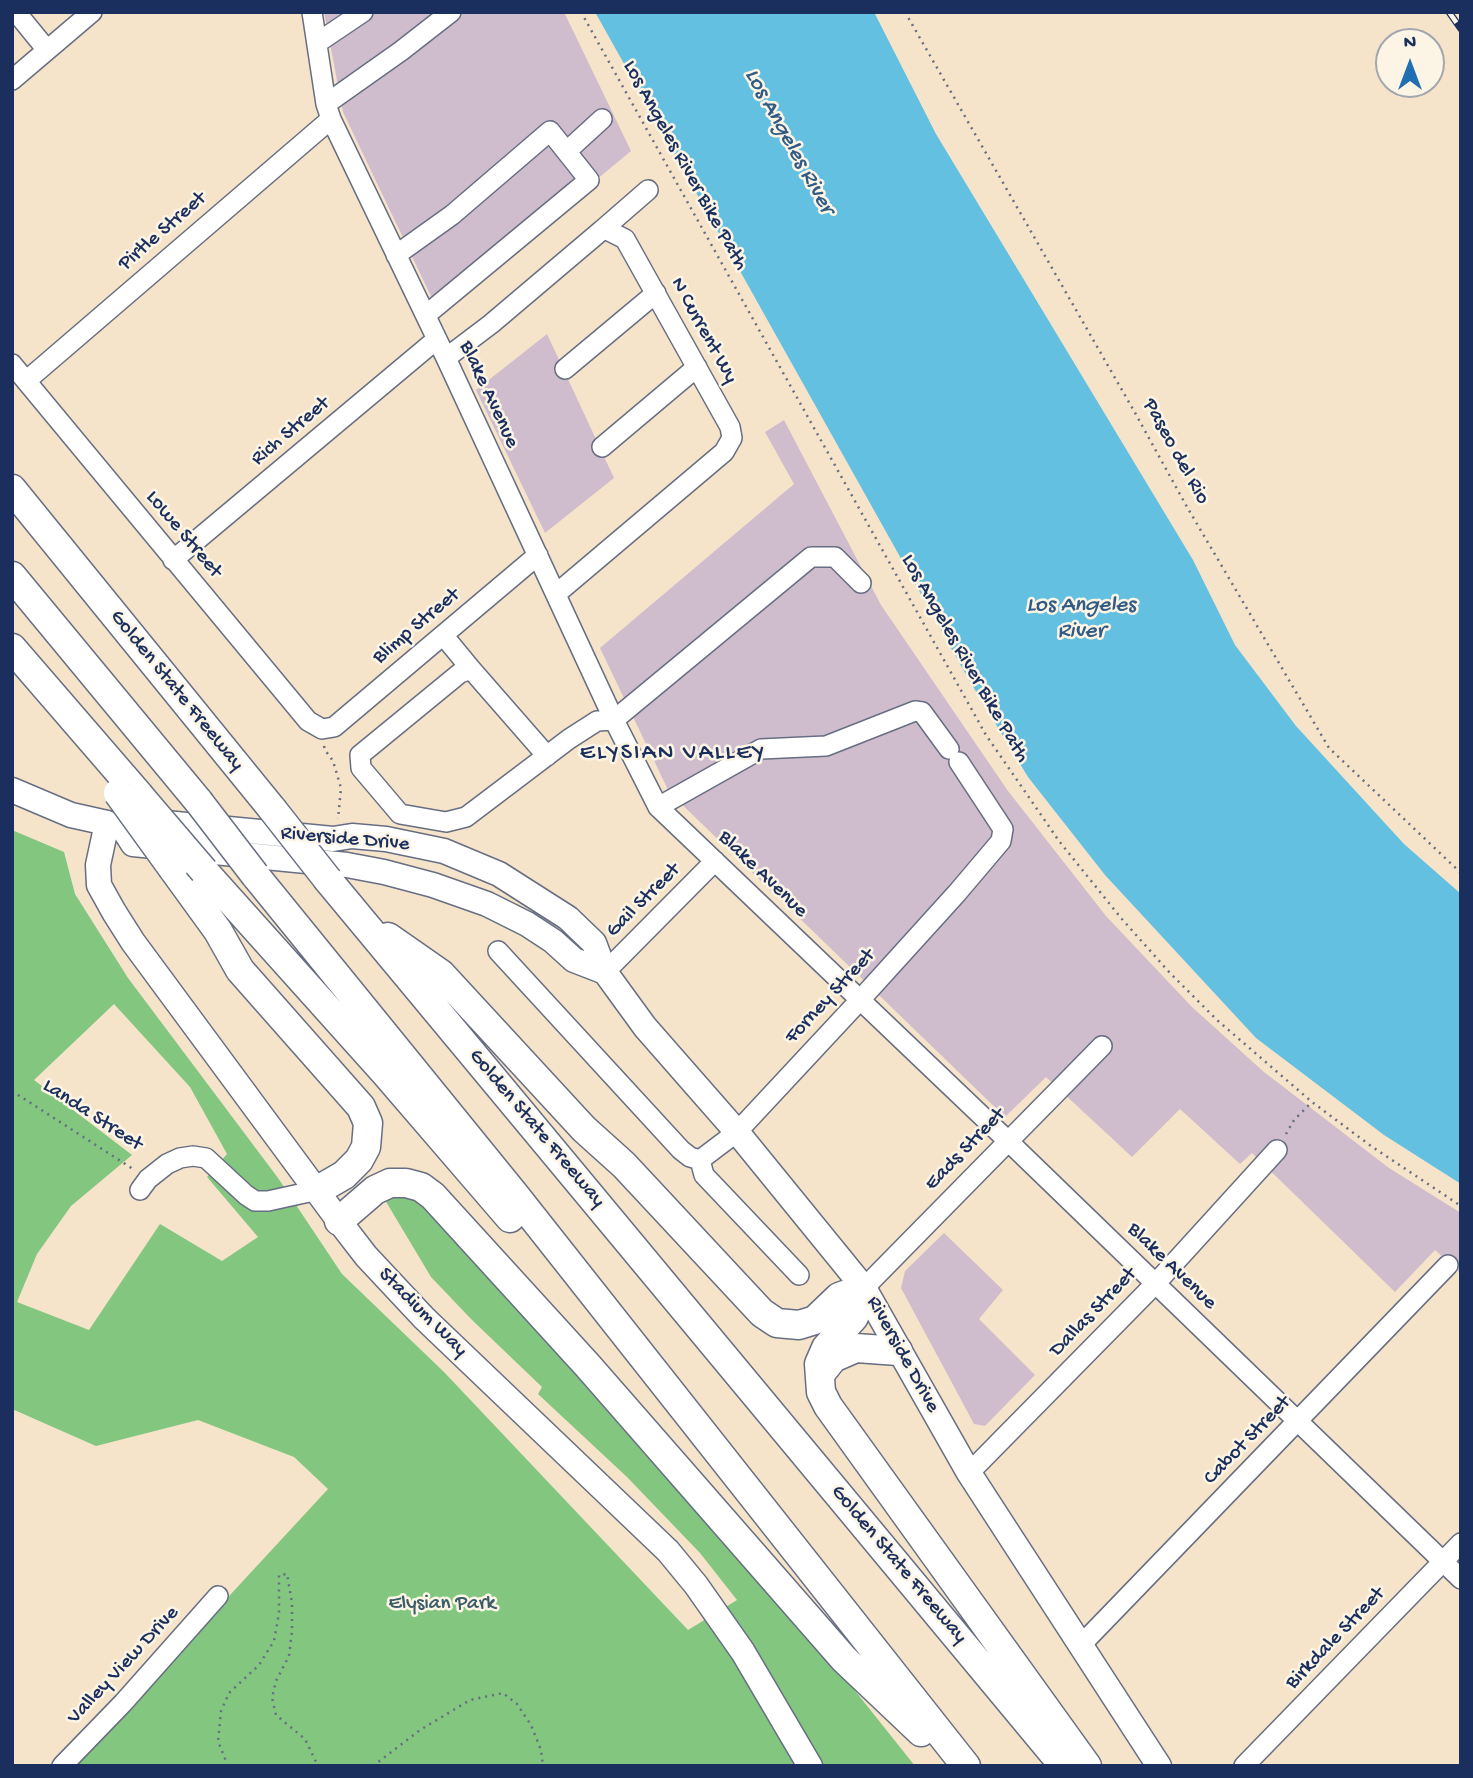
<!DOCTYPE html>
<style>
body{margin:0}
#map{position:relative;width:1473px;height:1778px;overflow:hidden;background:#f5e4c9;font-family:"Gochi Hand",sans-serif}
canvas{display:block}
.frame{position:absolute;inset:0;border:14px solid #1b2f5e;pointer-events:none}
.north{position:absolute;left:1375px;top:28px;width:70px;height:70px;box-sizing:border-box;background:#fcf5e5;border:2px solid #a2a6af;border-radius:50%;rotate:0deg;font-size:19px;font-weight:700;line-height:28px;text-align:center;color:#1b2f5e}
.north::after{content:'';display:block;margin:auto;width:24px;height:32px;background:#1f6fb2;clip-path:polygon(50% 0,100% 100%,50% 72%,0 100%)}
</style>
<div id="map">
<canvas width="1473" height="1778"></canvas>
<div class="frame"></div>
<div class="north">N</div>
</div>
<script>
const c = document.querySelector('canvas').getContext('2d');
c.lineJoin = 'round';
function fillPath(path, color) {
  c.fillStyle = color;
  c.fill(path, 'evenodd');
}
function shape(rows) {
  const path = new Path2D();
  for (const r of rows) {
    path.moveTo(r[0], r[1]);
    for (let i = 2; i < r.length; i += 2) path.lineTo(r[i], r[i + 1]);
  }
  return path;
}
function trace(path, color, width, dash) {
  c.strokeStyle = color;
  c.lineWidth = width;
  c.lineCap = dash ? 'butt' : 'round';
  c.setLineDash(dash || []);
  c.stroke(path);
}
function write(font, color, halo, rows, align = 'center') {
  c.font = font + ' "Gochi Hand",sans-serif';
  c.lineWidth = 5;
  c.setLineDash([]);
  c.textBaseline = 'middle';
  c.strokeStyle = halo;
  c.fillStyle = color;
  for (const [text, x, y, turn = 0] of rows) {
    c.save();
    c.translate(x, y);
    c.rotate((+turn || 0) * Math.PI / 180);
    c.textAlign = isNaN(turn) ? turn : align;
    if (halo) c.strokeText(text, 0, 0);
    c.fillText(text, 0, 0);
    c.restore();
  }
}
fillPath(shape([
 [324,12,564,12,631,151,438,311,343,112],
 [547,334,614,478,545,533,476,390],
 [784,420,881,605,1008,791,1106,916,1192,1007,1264,1072,1389,1168,1461,1213,1461,1274,1435,1250,1395,1292,1252,1153,1240,1164,1180,1109,1132,1157,1046,1077,1005,1117,669,792,600,648,794,484,765,432],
 [944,1233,1003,1290,979,1319,1035,1375,985,1426,974,1424,901,1288,905,1271]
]), '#cfbdce');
fillPath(shape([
 [12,830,64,852,75,894,128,978,278,1178,342,1274,444,1372,688,1630,737,1600,700,1553,627,1477,538,1394,542,1387,471,1319,431,1277,385,1200,395,1194,416,1198,479,1264,657,1468,705,1513,817,1643,915,1766,72,1766,328,1489,294,1457,198,1420,96,1446,12,1409],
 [114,1004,190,1087,227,1154,207,1177,258,1237,222,1261,160,1224,89,1330,17,1302,37,1254,71,1206,132,1155,34,1080]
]), '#82c680');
fillPath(shape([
 [595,12,874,12,936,134,1193,560,1235,645,1296,726,1404,844,1461,894,1461,1184,1384,1135,1256,1038,1105,875,1028,777,969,680]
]), '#63c0e1');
const minor = shape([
 [16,12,47,50],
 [312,12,326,104,331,119,446,358,614,720,658,807,1007,1140,1461,1579],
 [317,43,363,12],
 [12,80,92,12],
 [326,104,401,51,451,12],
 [567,151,602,119],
 [602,230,648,190],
 [396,255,452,215,550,131,589,180,426,315],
 [446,358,491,324,602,230,607,230,625,239,730,427,732,438,724,452,556,594],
 [12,364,308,721,322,729,334,727,538,555],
 [565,369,656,293],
 [26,381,331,119],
 [602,447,697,367],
 [173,560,437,339],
 [443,635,471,669],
 [547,756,471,669,460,673,360,755,361,768,400,814,446,822,466,817,569,739,597,721,614,720,811,557,835,557,861,583],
 [658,807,761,749,826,746,915,711,922,712,949,749],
 [498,951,681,1150,690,1157,700,1160],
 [605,972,715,861],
 [140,1190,148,1179,167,1164,180,1158,193,1156,206,1158,246,1195,255,1201,268,1201,318,1190],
 [799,1275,704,1175,700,1160,737,1132,860,1000,957,893,1001,841,1003,829,959,762],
 [864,1288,1102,1046],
 [969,1473,1156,1283,1277,1150],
 [1080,1646,1448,1265],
 [62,1766,123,1703,218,1596],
 [1244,1766,1461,1543]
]);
const major = shape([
 [12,790,71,815,107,823,124,830,133,844,347,865,384,872,433,885,487,904,527,924,553,941,574,960,605,972],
 [107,823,98,865,99,885,114,912,133,942,339,1221,366,1256,424,1318,668,1551,696,1585,743,1652,810,1766],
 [124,830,134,820,333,839,352,836,386,839,444,851,499,874,568,918,594,943,605,972,645,1027,737,1132,864,1288,969,1473,1159,1766]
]);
const highway = shape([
 [12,489,273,810],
 [12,576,199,802],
 [12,648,139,795],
 [173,869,218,931,240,970,361,1107,368,1123,366,1147,359,1160,344,1175,318,1190],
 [204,871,386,1074,510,1218],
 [255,875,515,1195,966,1766],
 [328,880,1064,1766],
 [388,937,441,974,584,1129,624,1165,762,1313,777,1323,799,1325,815,1320,839,1297,864,1288],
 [339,1221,375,1190,390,1183,406,1183,421,1187,433,1196,588,1366,844,1659,921,1732],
 [864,1288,854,1317,826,1348,819,1364,821,1392,828,1406,1087,1766],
 [822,1372,833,1358,856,1348,898,1351]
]);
trace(minor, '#676e83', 22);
trace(major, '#676e83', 27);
trace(highway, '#676e83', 31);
trace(shape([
 [581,12,986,735,1059,841,1121,918,1169,972,1217,1020,1312,1102,1371,1146,1461,1206],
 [905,12,1134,411,1187,507,1329,748,1461,873],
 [324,746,325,750,333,761,341,788,338,819],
 [12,1091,133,1169],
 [1286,1134,1294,1120,1312,1102],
 [228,1766,218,1741,221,1711,229,1693,259,1665,274,1641,279,1613,279,1575,287,1574,292,1603,292,1631,289,1656,276,1681,272,1698,276,1715,305,1739,318,1766],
 [373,1766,420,1730,470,1700,503,1693,517,1704,531,1725,541,1750,543,1766]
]), '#676e83', 2.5, [2, 5]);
trace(minor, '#fff', 19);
trace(major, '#fff', 24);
trace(highway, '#fff', 28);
const rail = shape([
 [1449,12,1461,29]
]);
trace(rail, '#1b2f5e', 7);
trace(rail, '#fcf5e5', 4.5, [13]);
const highwayBridge = shape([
 [118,793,173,869],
 [139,795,204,871],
 [199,802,255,875],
 [273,810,328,880]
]);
trace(highwayBridge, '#676e83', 31, []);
trace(highwayBridge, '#fff', 28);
write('21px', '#1b2f5e', '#fcf5e5', [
 ["Los Angeles River Bike Path",684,166,61],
 ["Pirtle Street",163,232,-41],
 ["N Current Wy",703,331,61],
 ["Blake Avenue",488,395,65],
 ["Rich Street",291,432,-40],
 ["Paseo del Rio",1175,452,61],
 ["Lowe Street",183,535,50],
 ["Blimp Street",417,627,-40],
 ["Los Angeles River Bike Path",964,659,60],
 ["Golden State Freeway",176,691,51],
 ["Riverside Drive",345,840,5],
 ["Blake Avenue",762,875,44],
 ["Gail Street",644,901,-45],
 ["Forney Street",831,997,-47],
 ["Landa Street",92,1116,33],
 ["Golden State Freeway",536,1129,50],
 ["Eads Street",966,1150,-46],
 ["Blake Avenue",1171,1267,44],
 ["Stadium Way",422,1313,45],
 ["Dallas Street",1094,1313,-46],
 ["Riverside Drive",902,1355,61],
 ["Cabot Street",1248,1441,-46],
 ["Golden State Freeway",898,1565,50],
 ["Birkdale Street",1336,1639,-46],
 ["Valley View Drive",124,1666,-47]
]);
write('21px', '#3a5c68', '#fcf5e5', [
 ["Elysian Park",442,1605]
]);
write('italic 23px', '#315a85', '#fcf5e5', [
 ["Los Angeles River",788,142,61],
 ["Los Angeles",1081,606],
 ["River",1081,632]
]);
c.letterSpacing = '2px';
write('24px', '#1b2f5e', '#fcf5e5', [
 ["ELYSIAN VALLEY",673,754]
]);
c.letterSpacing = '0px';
</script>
